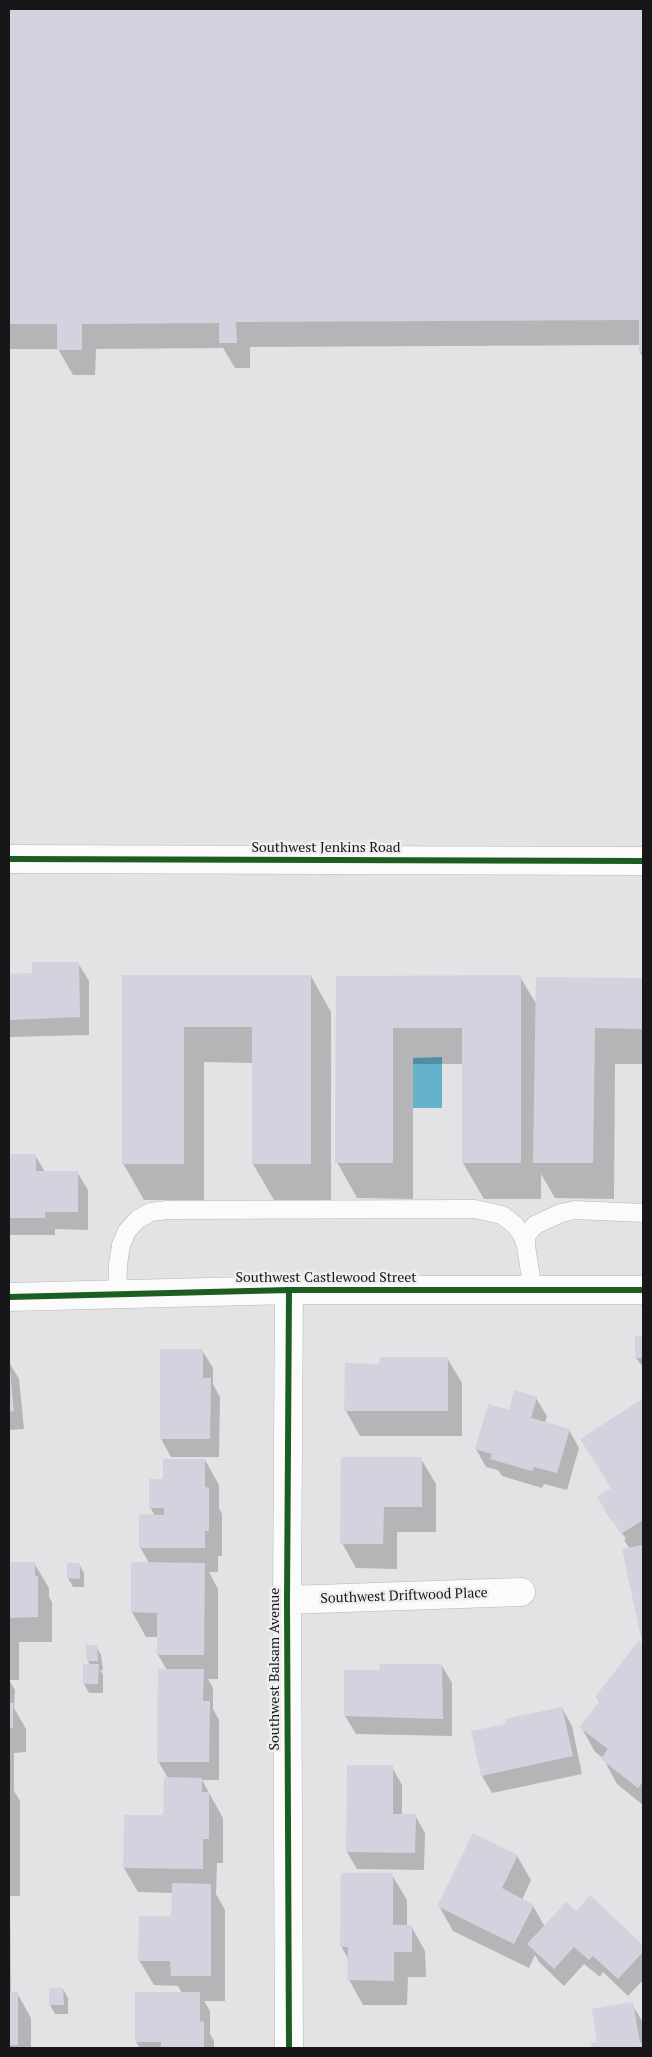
<!DOCTYPE html>
<style>
body{margin:0}
#map{position:relative;width:652px;height:2057px;overflow:hidden;background:#e3e2e4;font-family:"PT Serif",serif}
canvas{display:block}
.frame{position:absolute;inset:0;border:10px solid #171719;pointer-events:none}
</style>
<div id="map">
<canvas width="652" height="2057"></canvas>
<div class="frame"></div>
</div>
<script>
const c = document.querySelector('canvas').getContext('2d');
c.lineJoin = 'round';
function fillPath(path, color) {
  c.fillStyle = color;
  c.fill(path, 'evenodd');
}
function shape(rows) {
  const path = new Path2D();
  for (const r of rows) {
    path.moveTo(r[0], r[1]);
    for (let i = 2; i < r.length; i += 2) path.lineTo(r[i], r[i + 1]);
  }
  return path;
}
function trace(path, color, width, dash) {
  c.strokeStyle = color;
  c.lineWidth = width;
  c.lineCap = dash ? 'butt' : 'round';
  c.setLineDash(dash || []);
  c.stroke(path);
}
function write(font, color, halo, rows, align = 'center') {
  c.font = font + ' "PT Serif",serif';
  c.lineWidth = 5;
  c.setLineDash([]);
  c.textBaseline = 'middle';
  c.strokeStyle = halo;
  c.fillStyle = color;
  for (const [text, x, y, turn = 0] of rows) {
    c.save();
    c.translate(x, y);
    c.rotate((+turn || 0) * Math.PI / 180);
    c.textAlign = isNaN(turn) ? turn : align;
    if (halo) c.strokeText(text, 0, 0);
    c.fillText(text, 0, 0);
    c.restore();
  }
}
fillPath(shape([
 [442,1057,442,1108,413,1108,413,1058]
]), '#65b2cd');
fillPath(shape([
 [9,9,643,9,643,357,640,352,640,345,250,347,250,368,235,368,223,348,96,349,95,375,73,375,58,349,9,349],
 [78,963,89,981,89,1035,9,1037,9,975,33,975],
 [124,976,311,976,331,1012,331,1200,274,1200,253,1164,253,1063,204,1062,204,1200,144,1200,123,1163],
 [337,977,520,977,537,1005,537,978,643,980,643,1064,615,1064,614,1199,555,1198,541,1174,541,1199,484,1199,463,1163,463,1064,413,1064,413,1199,357,1198,337,1162],
 [9,1155,35,1155,45,1172,77,1172,88,1190,88,1230,55,1229,55,1235,9,1235],
 [636,1337,643,1337,643,1367,636,1358],
 [202,1350,213,1368,213,1384,220,1397,219,1457,171,1457,161,1439],
 [447,1358,462,1383,462,1436,360,1436,346,1411,379,1365],
 [9,1362,19,1379,24,1429,9,1430],
 [536,1398,547,1416,545,1423,569,1430,579,1448,567,1490,544,1484,542,1488,502,1476,498,1470,486,1467,476,1449,510,1411],
 [642,1400,643,1402,643,1638,641,1634,630,1549,624,1540,626,1539,614,1521,612,1521,598,1498,612,1489,582,1439],
 [421,1459,436,1484,436,1532,397,1532,397,1569,356,1568,342,1543],
 [205,1460,219,1485,219,1508,222,1514,222,1556,218,1556,218,1572,209,1572,218,1589,218,1679,208,1679,213,1688,213,1709,219,1720,219,1780,202,1780,223,1818,223,1863,217,1863,216,1894,225,1910,225,2001,204,2001,210,2011,210,2034,214,2041,214,2048,140,2048,136,2042,182,1993,178,1986,154,1985,139,1960,173,1917,173,1893,138,1892,124,1868,165,1816,168,1778,158,1761,167,1670,158,1655,158,1637,146,1637,132,1612,149,1563,140,1547,155,1516,150,1507,164,1480],
 [9,1563,34,1563,49,1588,49,1597,52,1602,52,1642,19,1642,19,1680,9,1680],
 [69,1564,79,1564,84,1573,84,1587,73,1587,68,1578],
 [640,1642,643,1645,643,1805,617,1784,603,1758,595,1752,581,1727,600,1703,597,1697],
 [87,1646,96,1646,101,1655,103,1670,100,1670,103,1674,103,1693,89,1693,84,1684,90,1665,88,1661],
 [442,1666,452,1683,452,1736,356,1734,345,1716,381,1671],
 [9,1680,15,1690,14,1708,26,1729,26,1752,14,1753,14,1791,20,1801,20,1896,9,1896],
 [562,1708,572,1726,582,1774,492,1793,482,1776,508,1725],
 [392,1767,402,1785,402,1815,415,1815,425,1833,424,1870,357,1869,347,1852],
 [517,1856,531,1880,522,1900,533,1906,545,1927,576,1913,590,1897,643,1947,643,1980,628,1996,603,1972,600,1977,584,1964,564,1986,539,1962,535,1955,529,1968,453,1931,439,1906],
 [392,1875,407,1900,407,1926,411,1926,425,1951,426,1977,408,1977,407,2005,363,2005,349,1980,349,1960,341,1946],
 [9,1898,10,1901,11,1993,17,1993,31,2018,31,2048,9,2048],
 [63,1989,68,1998,68,2014,55,2014,50,2005],
 [632,2004,642,2021,643,2048,593,2048,592,2044,598,2043]
]), '#0003');
fillPath(shape([
 [9,9,643,9,643,352,639,352,639,320,236,322,237,343,219,343,219,323,82,324,82,350,57,350,57,324,9,324],
 [32,962,79,962,80,1017,9,1020,9,974,32,973],
 [122,975,311,975,311,1164,252,1164,252,1027,184,1027,184,1164,122,1164],
 [521,975,521,1163,462,1163,462,1028,393,1028,393,1163,335,1163,336,976],
 [536,977,643,978,643,1029,595,1028,593,1163,533,1163],
 [9,1154,36,1154,36,1171,78,1171,78,1212,45,1212,45,1218,9,1218],
 [635,1336,643,1336,643,1358,635,1358],
 [160,1349,203,1349,203,1378,211,1378,210,1439,160,1439],
 [381,1357,448,1357,448,1411,344,1411,345,1363,378,1364],
 [10,1370,14,1411,9,1412,9,1371],
 [514,1390,537,1397,531,1418,570,1429,557,1473,534,1467,532,1471,490,1459,492,1454,475,1449,488,1404,509,1410],
 [642,1399,643,1520,621,1534,597,1497,611,1488,580,1439],
 [341,1457,422,1457,422,1507,384,1507,383,1544,340,1544],
 [163,1459,205,1459,205,1487,209,1488,209,1531,205,1531,205,1548,139,1548,139,1514,164,1515,164,1508,149,1508,149,1479,163,1479],
 [643,1545,643,1633,640,1634,622,1549],
 [9,1562,35,1562,35,1576,38,1576,38,1617,9,1618],
 [131,1562,205,1563,204,1655,157,1655,157,1613,131,1612],
 [67,1563,80,1563,80,1579,67,1578],
 [639,1640,643,1643,643,1782,638,1788,601,1759,608,1749,579,1727,600,1701,595,1697],
 [85,1645,97,1645,98,1661,87,1661],
 [83,1664,99,1664,98,1684,83,1684],
 [379,1664,442,1664,443,1719,344,1716,344,1670,380,1670],
 [158,1669,204,1669,203,1701,210,1701,209,1762,157,1762],
 [9,1703,13,1703,13,1728,9,1728],
 [562,1707,573,1756,481,1776,471,1731,506,1724,505,1719],
 [347,1765,393,1765,393,1814,416,1814,415,1853,346,1852],
 [164,1777,202,1778,202,1792,209,1792,209,1839,203,1839,203,1869,123,1868,124,1815,163,1815],
 [473,1833,518,1855,502,1888,534,1905,514,1944,437,1906],
 [341,1873,393,1873,393,1925,412,1925,412,1952,394,1952,394,1981,347,1980,348,1947,340,1947],
 [172,1883,211,1884,211,1976,171,1976,170,1961,138,1961,139,1916,171,1916],
 [590,1895,643,1945,643,1952,618,1979,593,1956,589,1960,574,1947,554,1969,527,1944,566,1902,576,1911],
 [49,1988,63,1988,64,2005,49,2005],
 [9,1992,18,1992,18,2045,9,2045],
 [135,1992,200,1992,200,2021,204,2022,204,2048,161,2048,161,2042,135,2042],
 [633,2002,640,2043,643,2042,643,2048,592,2048,591,2043,597,2042,592,2009]
]), '#d5d2e0');
const service = shape([
 [533,1291,526,1246,526,1236,535,1225,561,1213,575,1210,643,1213],
 [117,1294,118,1265,121,1245,127,1231,138,1219,151,1212,167,1210,475,1209,502,1215,515,1225,522,1235,526,1246]
]);
const minor = shape([
 [9,1297,289,1290,643,1290],
 [287,1600,521,1592],
 [289,2048,287,1600,289,1290]
]);
const secondary = shape([
 [9,859,643,861]
]);
trace(service, '#b6b6b7', 19);
trace(minor, '#b6b6b7', 29);
trace(secondary, '#b6b6b7', 29);
trace(service, '#fbfbfb', 18);
trace(minor, '#fbfbfb', 28);
trace(secondary, '#fbfbfb', 28);
trace(shape([
 [9,859,643,861],
 [9,1297,289,1290,643,1290],
 [289,2048,287,1600,289,1290]
]), '#1b5e20', 6);
write('14px', '#171719', '#efeff2', [
 ["Southwest Jenkins Road",326,848],
 ["Southwest Castlewood Street",326,1278],
 ["Southwest Driftwood Place",404,1596,-2],
 ["Southwest Balsam Avenue",275,1669,-90]
]);
</script>
